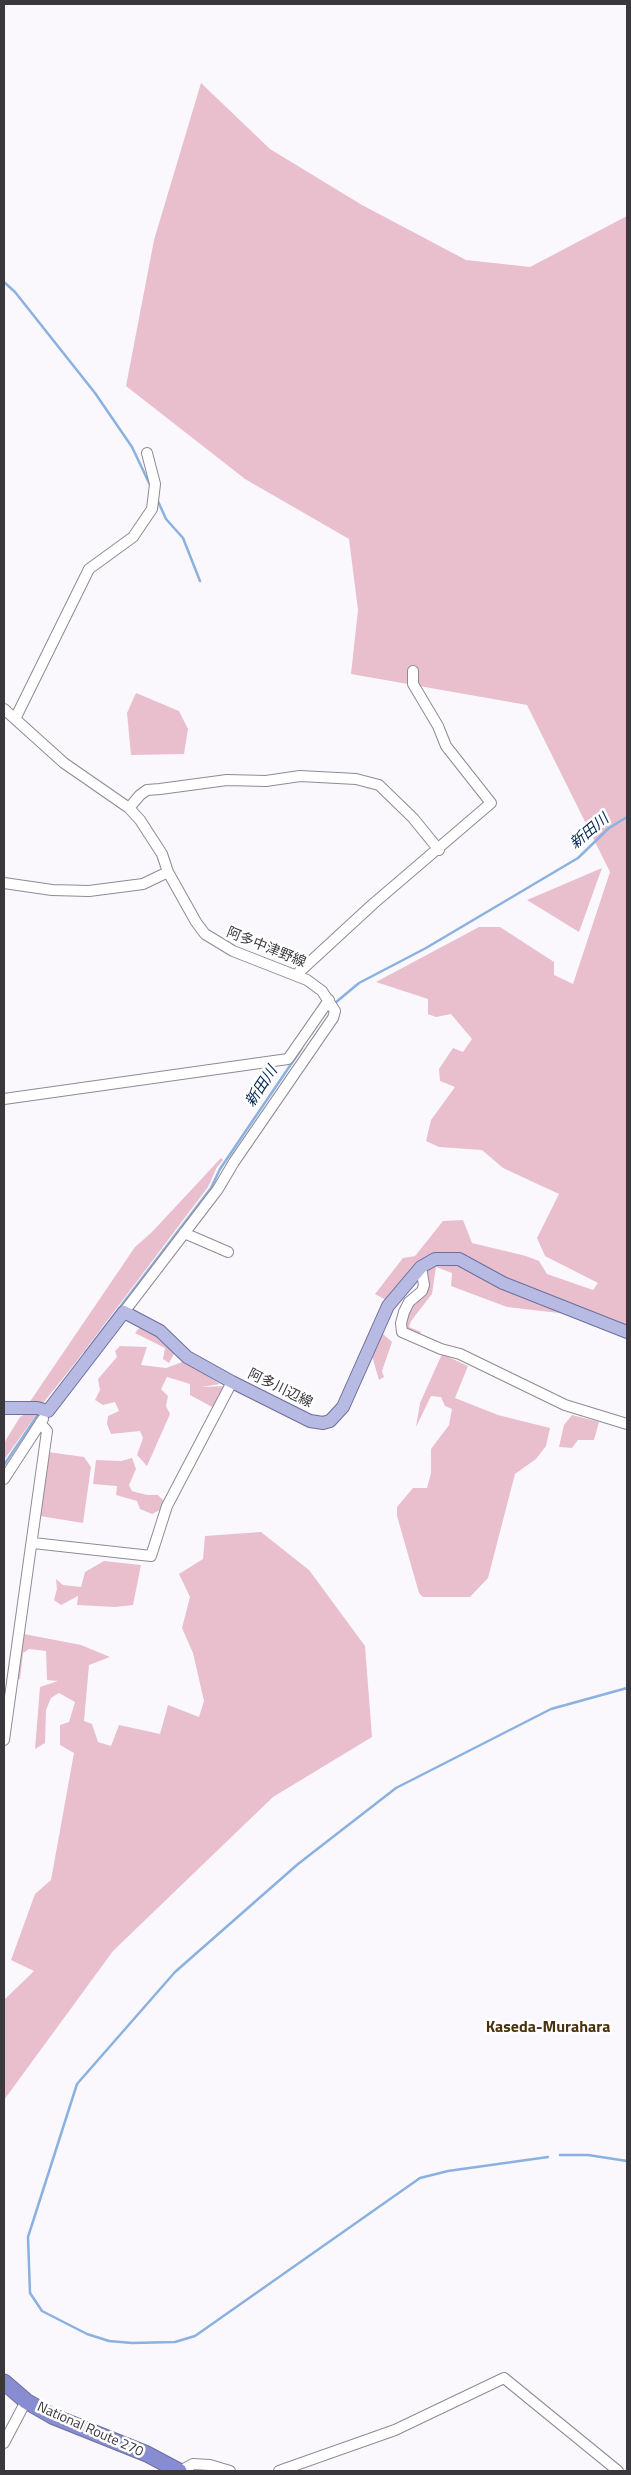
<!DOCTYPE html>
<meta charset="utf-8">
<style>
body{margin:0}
#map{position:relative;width:631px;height:2475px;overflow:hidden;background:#faf8fd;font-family:"Titillium Web",sans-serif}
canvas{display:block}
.frame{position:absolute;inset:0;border:5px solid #3a373d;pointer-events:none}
</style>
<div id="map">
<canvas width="631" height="2475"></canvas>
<div class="frame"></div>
</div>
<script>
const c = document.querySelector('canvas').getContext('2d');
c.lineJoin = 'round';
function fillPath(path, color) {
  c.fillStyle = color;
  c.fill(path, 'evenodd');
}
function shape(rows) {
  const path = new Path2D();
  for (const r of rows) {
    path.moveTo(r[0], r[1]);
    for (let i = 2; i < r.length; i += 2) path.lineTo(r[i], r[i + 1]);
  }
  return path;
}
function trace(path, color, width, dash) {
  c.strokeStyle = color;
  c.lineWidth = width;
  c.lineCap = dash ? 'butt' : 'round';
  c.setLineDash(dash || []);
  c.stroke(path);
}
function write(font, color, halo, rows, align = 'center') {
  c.font = font + ' "Titillium Web","Noto Sans JP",sans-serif';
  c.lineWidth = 5;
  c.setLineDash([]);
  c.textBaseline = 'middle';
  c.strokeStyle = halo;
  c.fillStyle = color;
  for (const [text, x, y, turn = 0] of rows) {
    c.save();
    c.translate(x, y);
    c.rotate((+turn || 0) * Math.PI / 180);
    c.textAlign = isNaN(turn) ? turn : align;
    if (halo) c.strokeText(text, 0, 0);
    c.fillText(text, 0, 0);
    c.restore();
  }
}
fillPath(shape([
 [201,83,270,149,362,205,466,260,530,267,627,216,627,1326,559,1313,507,1307,451,1286,452,1273,436,1267,432,1294,411,1321,409,1327,421,1332,419,1336,405,1329,405,1324,411,1308,428,1287,426,1269,386,1300,375,1294,403,1258,415,1256,443,1221,463,1220,472,1243,526,1256,539,1261,547,1274,593,1290,598,1283,545,1256,537,1238,559,1194,503,1168,482,1150,439,1147,426,1141,431,1120,455,1087,440,1081,439,1069,453,1048,463,1052,472,1039,451,1014,436,1017,428,1014,428,999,376,982,479,927,500,927,554,962,554,975,573,984,610,872,527,705,351,674,358,610,349,539,245,479,126,386,154,240],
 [136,693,179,711,188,729,184,754,131,755,127,713],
 [602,868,579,932,527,900],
 [221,1158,223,1160,217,1167,208,1187,76,1362,43,1403,29,1403,135,1247,152,1232],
 [142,1325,159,1334,175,1352,169,1363,163,1359,165,1348,135,1333],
 [381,1332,392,1342,382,1371,384,1377,379,1380,372,1356],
 [120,1346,147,1347,141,1365,166,1368,185,1361,220,1384,201,1387,226,1386,214,1408,190,1395,190,1384,167,1377,161,1389,168,1396,166,1406,170,1414,147,1466,137,1455,143,1438,140,1431,111,1434,107,1424,108,1416,119,1411,115,1402,103,1405,95,1400,100,1390,98,1379,117,1357,115,1351],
 [442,1354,468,1366,455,1398,498,1415,550,1428,546,1446,536,1459,515,1474,488,1578,470,1597,423,1597,419,1593,397,1516,397,1507,413,1488,427,1488,431,1473,431,1449,449,1425,452,1409,445,1406,441,1397,431,1396,416,1427,420,1403],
 [27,1413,36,1415,4,1460,4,1443,20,1417],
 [572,1415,599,1422,594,1440,578,1440,572,1448,559,1447,564,1425],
 [48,1452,84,1457,91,1467,83,1523,40,1516],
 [132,1458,136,1469,129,1485,132,1491,147,1495,158,1495,165,1502,162,1509,152,1514,140,1509,137,1501,116,1495,117,1486,93,1484,96,1460,121,1461],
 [261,1532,309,1570,365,1646,372,1737,273,1797,113,1951,4,2100,4,2000,34,1971,11,1960,35,1894,51,1880,74,1753,60,1745,60,1725,69,1722,75,1702,59,1693,51,1698,46,1710,45,1743,35,1749,40,1687,58,1681,47,1680,46,1651,29,1649,23,1653,20,1679,16,1680,24,1634,81,1645,110,1657,89,1665,84,1721,92,1724,98,1742,111,1746,119,1725,160,1734,168,1705,199,1717,204,1701,193,1653,182,1628,190,1597,179,1574,203,1559,205,1536],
 [104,1561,141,1565,133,1605,115,1607,77,1605,78,1596,61,1605,54,1600,57,1589,56,1579,63,1585,81,1587,85,1572]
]), '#e9bfcd');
trace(shape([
 [4,282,15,292,95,393,132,447,151,487],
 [157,499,166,519,183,538,200,581],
 [335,1003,359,983,426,948,578,858,609,828,627,817],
 [85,1353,211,1188,220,1169,302,1048],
 [4,1465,39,1413],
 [560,2155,588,2155,627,2161],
 [548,2157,448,2171,420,2178,195,2336,175,2342,132,2343,109,2341,87,2334,42,2311,30,2293,28,2237,77,2084,175,1972,298,1864,396,1788,551,1709,627,1688]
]), '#8bb1e0', 2.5);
const minor = shape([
 [4,709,64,763,129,808,140,820,162,854,168,872,196,922,205,934,233,951,307,980,322,991,335,1011,333,1018,234,1162,218,1189,124,1312],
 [15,719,89,569,133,537,152,509,155,484,147,453],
 [129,808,140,795,147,790,160,789,227,780,266,781,300,776,356,779,379,785,413,818,439,850],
 [4,883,52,890,89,891,143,884,168,872],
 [297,974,373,904,491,803,446,746,438,726,413,684,413,671],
 [4,1099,288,1059,329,1000],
 [184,1233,228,1252],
 [421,1267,424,1285,422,1291,409,1302,404,1312,401,1323,402,1332,441,1349,460,1354,565,1405,627,1424],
 [4,1479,43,1419],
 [33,1543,151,1556,167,1506,232,1382],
 [4,1740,47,1431,40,1423],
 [4,2443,26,2401],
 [180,2471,193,2464,210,2465,230,2471],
 [279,2471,395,2430,504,2378,618,2471]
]);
const major = shape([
 [4,1408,37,1408,48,1411,124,1312,160,1331,187,1357,232,1382,310,1421,323,1423,330,1421,343,1407,388,1306,421,1267,435,1259,459,1259,503,1283,627,1332]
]);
const highway = shape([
 [4,2382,26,2401,52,2416,147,2454,179,2471]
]);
trace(minor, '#8f8a96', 12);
trace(major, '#6c6f9d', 14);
trace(highway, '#6c6f9d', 17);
trace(minor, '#fff', 10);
trace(major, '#b7bbe3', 12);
trace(highway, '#878dd0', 15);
write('14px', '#3a373d', '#fff', [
 ["阿多中津野線",266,948,22],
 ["阿多川辺線",280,1389,26],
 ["National Route 270",90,2430,24]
]);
write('italic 15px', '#012953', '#fff', [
 ["新田川",590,832,-40],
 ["新田川",262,1087,-57]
]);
write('bold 16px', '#4a320f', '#fff', [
 ["Kaseda-Murahara",548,2028]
]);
</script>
